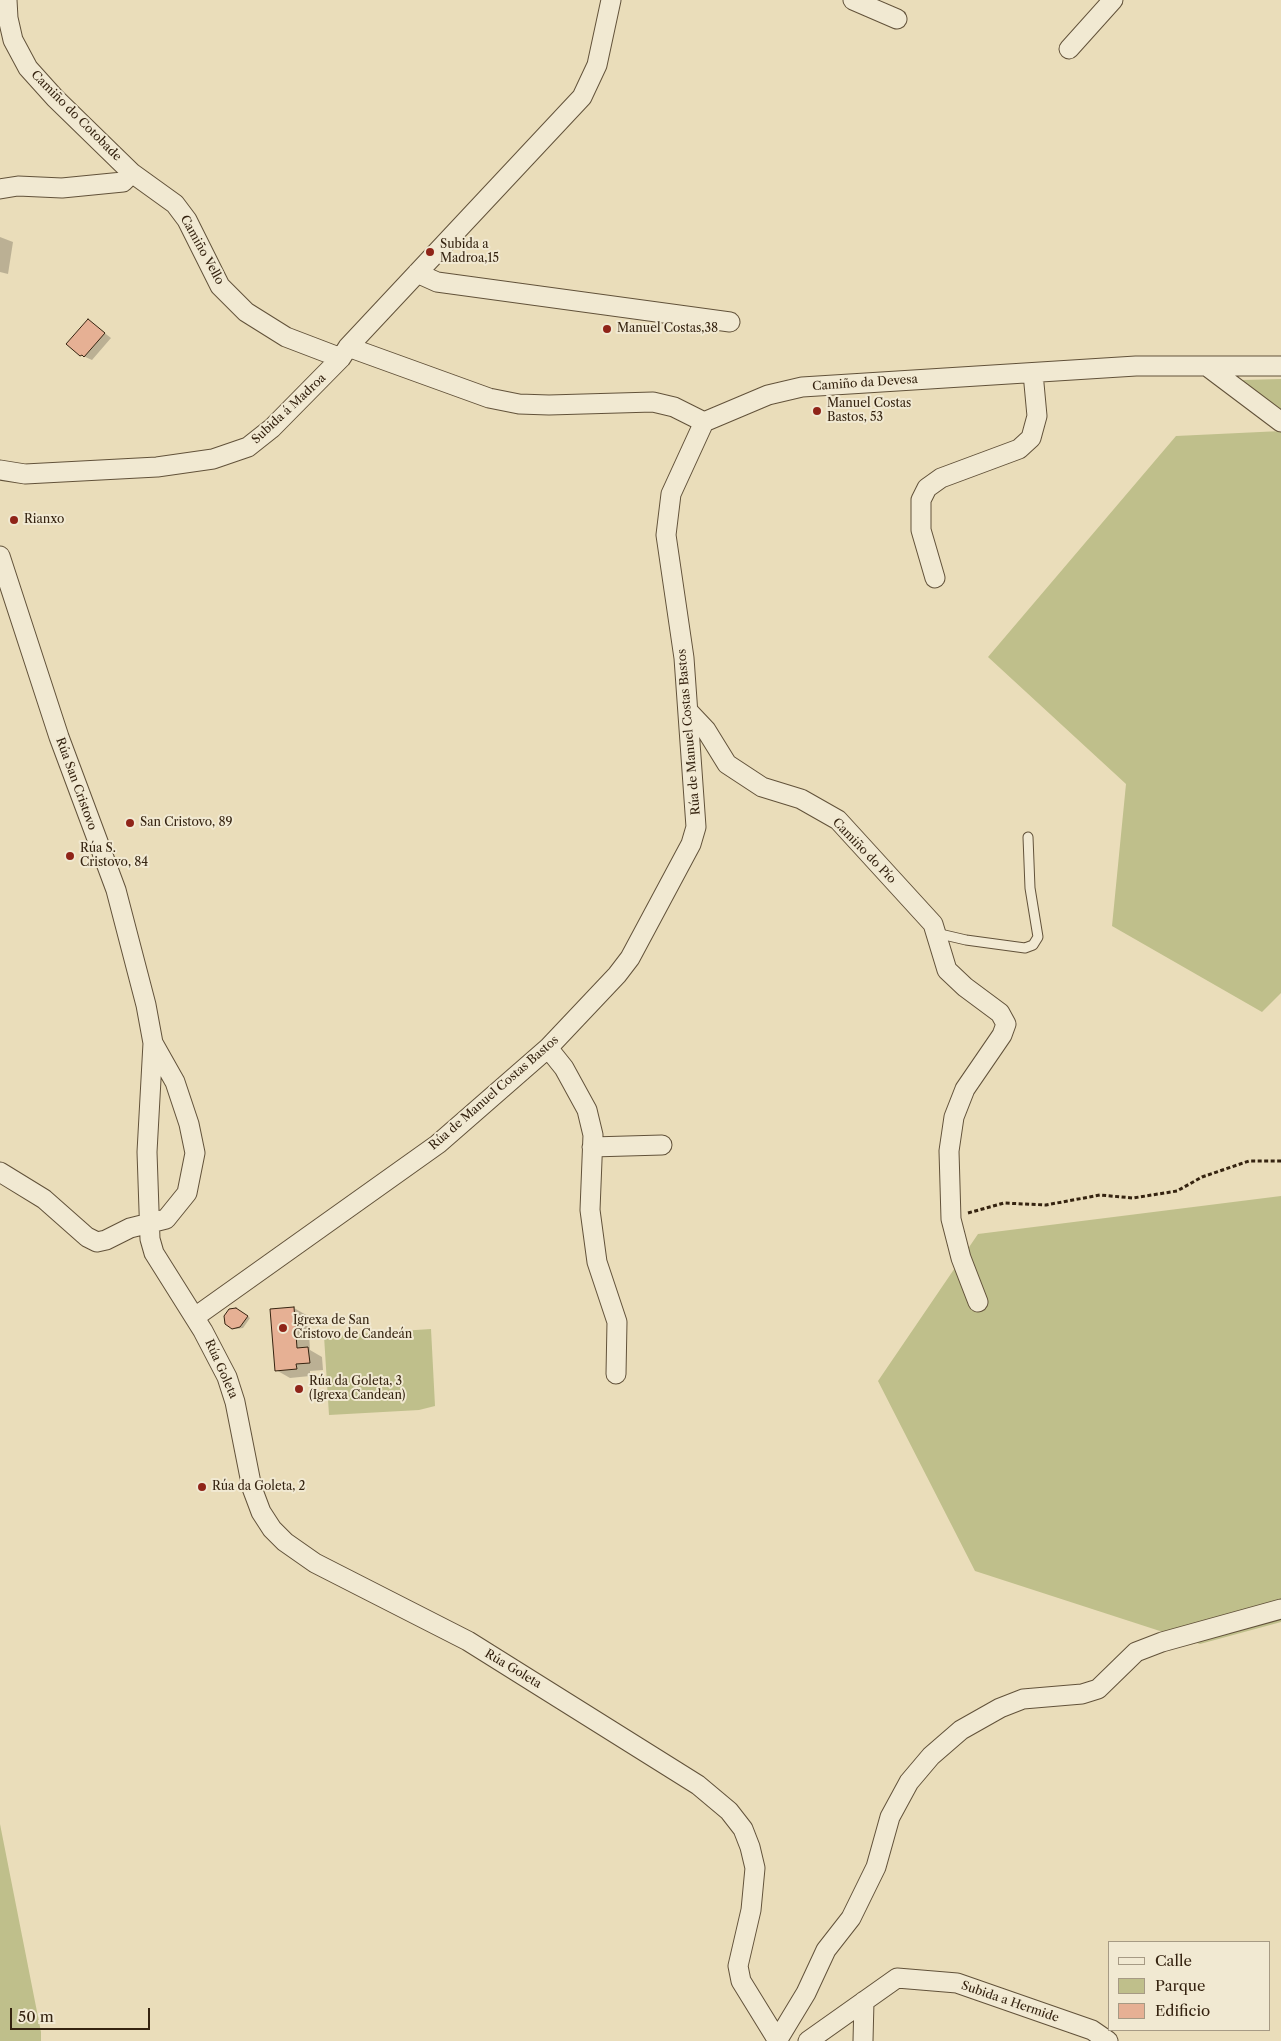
<!DOCTYPE html>
<meta charset="utf-8">
<style>
body{margin:0}
#map{position:relative;width:1281px;height:2041px;overflow:hidden;background:#eaddba;font-family:"Libre Caslon Text",serif}
canvas{display:block}
.legend{position:absolute;left:1108px;top:1941px;width:162px;height:90px;box-sizing:border-box;background:#f1e9d2;border:1px solid #a69a84;margin:0;padding:6px 9px;list-style:none;font-size:15px;color:#352310}
.legend li{display:flex;align-items:center;gap:10px;height:25px}
.legend b{width:25px;border:1px solid #a69a84}
.scale{position:absolute;left:10px;top:2008px;width:140px;height:22px;box-sizing:border-box;border:2px solid #352310;border-top:0;padding-left:6px;font-size:15px;line-height:18px;white-space:nowrap;color:#352310;-webkit-text-stroke:4px #f1e9d2;paint-order:stroke}
</style>
<div id="map">
<canvas width="1281" height="2041"></canvas>
<ul class="legend">
<li><b style="height:6px;background:#f1e9d2"></b>Calle</li>
<li><b style="height:14px;background:#bfbf8b"></b>Parque</li>
<li><b style="height:14px;background:#e6b094"></b>Edificio</li>
</ul>
<div class="scale">50 m</div>
</div>
<script>
const c = document.querySelector('canvas').getContext('2d');
c.lineJoin = 'round';
function fillPath(path, color) {
  c.fillStyle = color;
  c.fill(path, 'evenodd');
}
function shape(rows) {
  const path = new Path2D();
  for (const r of rows) {
    path.moveTo(r[0], r[1]);
    for (let i = 2; i < r.length; i += 2) path.lineTo(r[i], r[i + 1]);
  }
  return path;
}
function trace(path, color, width, dash) {
  c.strokeStyle = color;
  c.lineWidth = width;
  c.lineCap = dash ? 'butt' : 'round';
  c.setLineDash(dash || []);
  c.stroke(path);
}
function write(font, color, halo, rows, align = 'center') {
  c.font = font + ' "Libre Caslon Text",serif';
  c.lineWidth = 4;
  c.setLineDash([]);
  c.textBaseline = 'middle';
  c.strokeStyle = halo;
  c.fillStyle = color;
  for (const [text, x, y, turn = 0] of rows) {
    c.save();
    c.translate(x, y);
    c.rotate((+turn || 0) * Math.PI / 180);
    c.textAlign = isNaN(turn) ? turn : align;
    if (halo) c.strokeText(text, 0, 0);
    c.fillText(text, 0, 0);
    c.restore();
  }
}
fillPath(shape([
 [1281,379,1281,419,1242,380],
 [1281,431,1281,993,1262,1012,1112,926,1126,784,988,657,1176,436],
 [1281,1196,1281,1622,1200,1644,975,1571,878,1381,978,1234],
 [431,1329,435,1406,419,1410,329,1415,324,1336],
 [0,1824,41,2032,41,2041,0,2041]
]), '#bfbf8b');
fillPath(shape([
 [0,237,13,242,8,274,0,272],
 [88,320,111,338,92,360,81,355],
 [294,1308,308,1316,310,1350,322,1357,323,1370,310,1371,310,1376,290,1378,276,1370],
 [236,1309,250,1318,243,1328,236,1329,226,1324]
]), '#0003');
const building = shape([
 [88,319,105,333,84,357,82,355,80,356,66,344,88,319],
 [294,1307,297,1348,308,1347,310,1363,296,1364,297,1369,275,1371,270,1309,294,1307],
 [236,1308,248,1316,240,1327,232,1329,225,1324,224,1316,229,1309,236,1308]
]);
fillPath(building, '#e6b094');
trace(building, '#352310', 1);
const service = shape([
 [936,933,966,940,1025,948,1033,945,1038,937,1030,888,1028,837]
]);
const minor = shape([
 [7,0,8,18,13,40,28,68,55,98,132,173],
 [853,0,897,19],
 [1069,49,1113,0],
 [0,189,18,186,62,188,123,182,132,173,175,204,187,220,220,286,246,312,286,337,341,358],
 [417,273,437,282,730,322],
 [348,347,489,398,519,404,549,405,653,402,674,407,704,422],
 [1208,367,1281,422],
 [704,422,768,395,802,387,1136,366,1281,366],
 [0,470,25,474,157,467,213,459,248,447,272,428,341,358,348,347,582,97,597,65,611,0],
 [0,556,59,737,116,890,146,1005,153,1043,147,1152,150,1239,154,1253,203,1331,227,1377,235,1402,252,1488,261,1512,272,1529,285,1542,315,1563,468,1641,698,1785,729,1811,743,1829,750,1847,755,1868,751,1910,738,1966,741,1981,778,2041],
 [935,578,921,530,921,500,927,488,941,478,1019,449,1031,438,1037,416,1033,373],
 [689,712,706,730,727,764,762,787,801,799,838,820,933,924,947,970,965,987,1000,1013,1006,1024,1002,1035,965,1089,954,1117,949,1151,951,1219,961,1258,978,1302],
 [548,1048,564,1068,587,1110,593,1135,590,1210,597,1262,617,1322,616,1374],
 [592,1147,662,1145],
 [0,1172,44,1199,87,1237,97,1242,106,1240,130,1228,166,1219,187,1193,195,1153,189,1124,175,1082,153,1043],
 [195,1317,438,1144,548,1048,617,975,630,958,691,844,696,827,684,658,666,535,671,494,704,422],
 [777,2041,806,1993,826,1950,851,1918,876,1867,890,1817,909,1782,931,1756,961,1730,1000,1708,1023,1699,1082,1694,1098,1689,1136,1652,1162,1642,1281,1609],
 [808,2041,897,1978,957,1983,1092,2030,1108,2041],
 [863,2041,864,2001]
]);
trace(service, '#62523a', 11);
trace(minor, '#62523a', 21);
trace(shape([
 [968,1213,1004,1203,1046,1205,1100,1195,1133,1198,1177,1191,1202,1177,1249,1161,1281,1161]
]), '#352310', 3, [4, 2.5]);
trace(service, '#f1e9d2', 9);
trace(minor, '#f1e9d2', 19);
for (const [x, y, r, color] of [
 [430,252,5,"#8f2418"],
 [607,329,5,"#8f2418"],
 [817,411,5,"#8f2418"],
 [14,520,5,"#8f2418"],
 [130,823,5,"#8f2418"],
 [70,856,5,"#8f2418"],
 [283,1328,5,"#8f2418"],
 [299,1389,5,"#8f2418"],
 [202,1487,5,"#8f2418"]
]) {
  const dot = new Path2D();
  dot.arc(x, y, r, 0, 2 * Math.PI);
  c.fillStyle = color;
  c.fill(dot);
  trace(dot, '#f1e9d2', 2);
}
write('12px', '#352310', '#f1e9d2', [
 ["Camiño do Cotobade",76,116,45],
 ["Camiño Vello",202,250,61],
 ["Camiño da Devesa",865,383,-4],
 ["Subida á Madroa",289,409,-43],
 ["Rúa de Manuel Costas Bastos",689,732,-95],
 ["Rúa San Cristovo",76,784,70],
 ["Camiño do Pío",864,851,46],
 ["Rúa de Manuel Costas Bastos",494,1093,-41],
 ["Rúa Goleta",221,1369,66],
 ["Rúa Goleta",513,1669,31],
 ["Subida a Hermide",1010,2002,19]
]);
write('12px', '#352310', '#f1e9d2', [
 ["Subida a",440,245],
 ["Madroa,15",440,259],
 ["Manuel Costas,38",617,329],
 ["Manuel Costas",827,404],
 ["Bastos, 53",827,418],
 ["Rianxo",24,520],
 ["San Cristovo, 89",140,823],
 ["Rúa S.",80,849],
 ["Cristovo, 84",80,863],
 ["Igrexa de San",293,1321],
 ["Cristovo de Candeán",293,1335],
 ["Rúa da Goleta, 3",309,1382],
 ["(Igrexa Candean)",309,1396],
 ["Rúa da Goleta, 2",212,1487]
], 'left');
</script>
